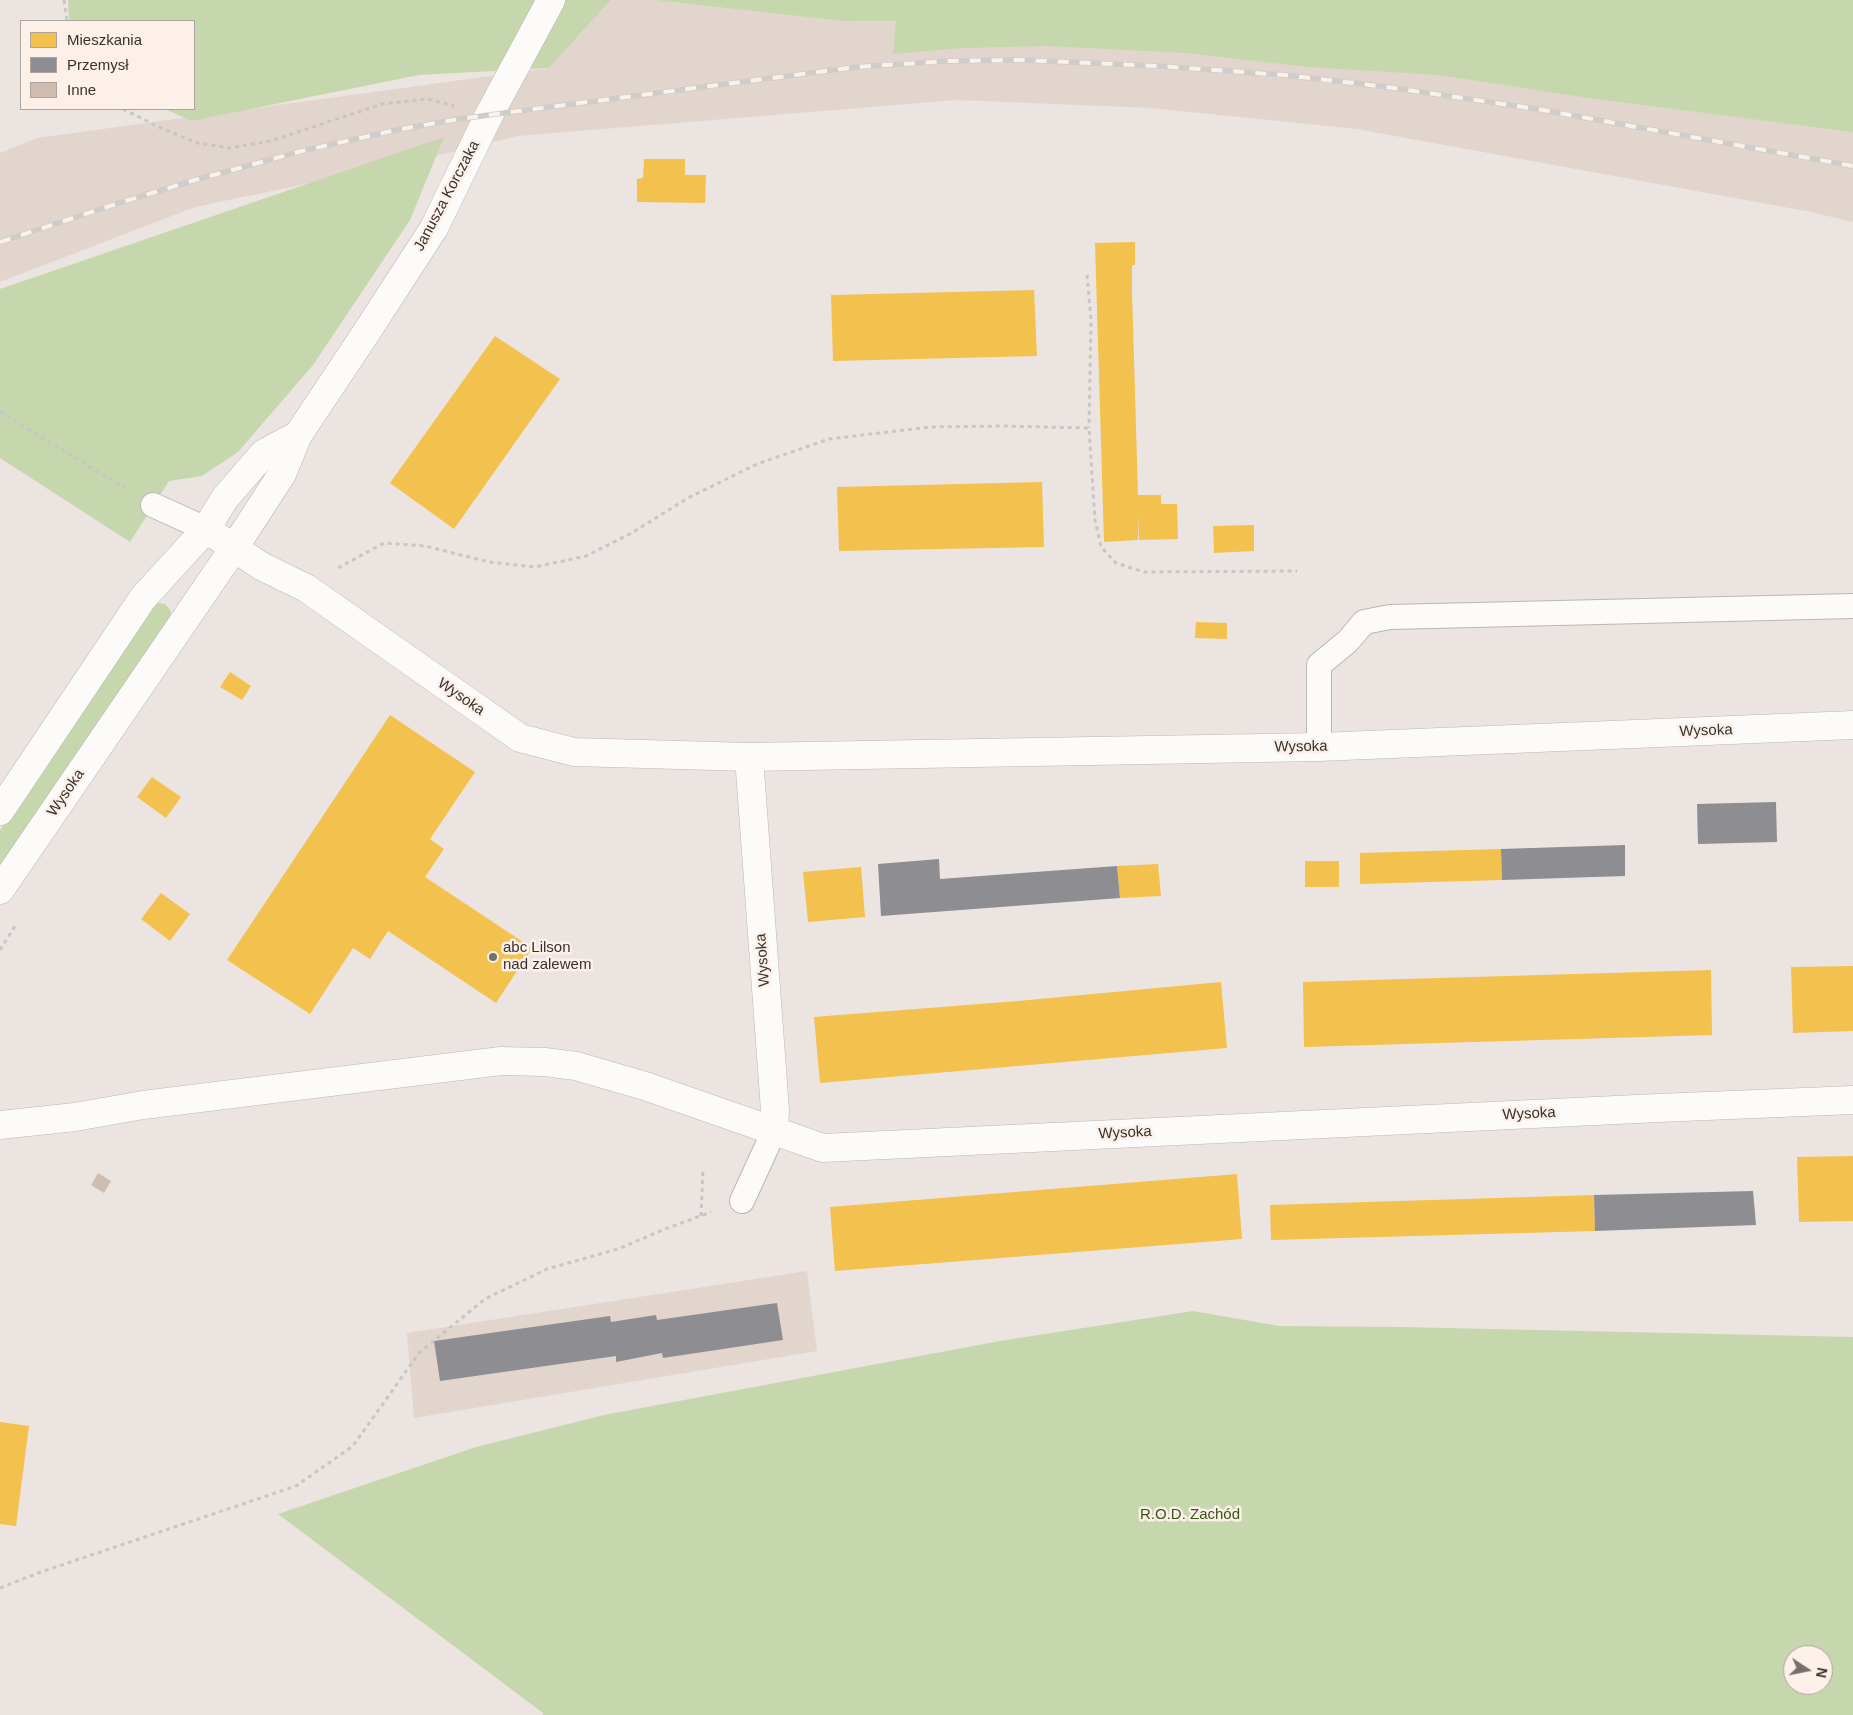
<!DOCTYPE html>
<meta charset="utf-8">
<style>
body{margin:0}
#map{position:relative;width:1853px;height:1715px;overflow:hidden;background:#ece4e0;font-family:Helvetica,sans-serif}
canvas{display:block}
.legend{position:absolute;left:20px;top:20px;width:175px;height:90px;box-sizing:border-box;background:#fdf0e9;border:1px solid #ada49f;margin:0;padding:6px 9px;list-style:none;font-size:15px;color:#36322f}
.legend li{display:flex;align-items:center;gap:10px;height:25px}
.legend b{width:25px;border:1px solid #ada49f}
.north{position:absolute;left:1783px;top:1645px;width:50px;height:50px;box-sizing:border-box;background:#fdf0e9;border:1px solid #ada49f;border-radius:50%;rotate:101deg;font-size:14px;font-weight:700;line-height:20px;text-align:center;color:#36322f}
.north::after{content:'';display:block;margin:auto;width:18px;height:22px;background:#76706d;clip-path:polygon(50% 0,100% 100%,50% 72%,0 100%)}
</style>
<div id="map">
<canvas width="1853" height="1715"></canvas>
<ul class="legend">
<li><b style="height:14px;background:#f2c14e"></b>Mieszkania</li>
<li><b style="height:14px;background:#8d8d92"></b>Przemysł</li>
<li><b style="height:14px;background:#d0bdb1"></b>Inne</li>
</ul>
<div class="north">N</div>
</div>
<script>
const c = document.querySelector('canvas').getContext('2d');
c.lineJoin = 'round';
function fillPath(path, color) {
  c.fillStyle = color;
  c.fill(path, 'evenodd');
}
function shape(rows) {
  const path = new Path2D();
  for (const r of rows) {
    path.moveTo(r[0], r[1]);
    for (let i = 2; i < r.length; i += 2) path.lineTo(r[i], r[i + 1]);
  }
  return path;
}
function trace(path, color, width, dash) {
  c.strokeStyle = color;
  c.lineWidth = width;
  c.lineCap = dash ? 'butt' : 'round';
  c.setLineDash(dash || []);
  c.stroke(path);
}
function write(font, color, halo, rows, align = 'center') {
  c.font = font + ' Helvetica,sans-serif';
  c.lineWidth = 5;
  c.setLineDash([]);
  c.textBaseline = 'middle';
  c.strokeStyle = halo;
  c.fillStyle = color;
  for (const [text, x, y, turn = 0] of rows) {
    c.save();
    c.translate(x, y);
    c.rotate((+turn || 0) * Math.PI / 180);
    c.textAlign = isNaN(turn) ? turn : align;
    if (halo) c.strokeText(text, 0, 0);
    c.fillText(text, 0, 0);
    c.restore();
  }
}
fillPath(shape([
 [611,0,654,0,842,21,1019,22,1853,123,1853,222,1811,212,1357,129,1151,108,956,100,518,136,411,162,195,207,0,282,0,153,37,138,549,68],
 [807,1271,817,1351,414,1418,407,1333]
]), '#e2d5cd');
fillPath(shape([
 [68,0,611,0,549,68,419,75,191,121,165,109,194,109,194,21,69,21],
 [654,0,1853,0,1853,132,1588,98,1439,75,1307,67,1186,53,1047,46,962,48,893,54,896,21,842,21],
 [444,137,410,220,313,365,238,452,202,476,169,481,130,542,0,458,0,289],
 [158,603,165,604,170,610,172,617,0,871,0,830,151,606],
 [1193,1311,1279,1326,1401,1327,1853,1337,1853,1715,543,1715,543,1713,278,1514,476,1447,604,1415,1000,1341],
 [1793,1655,1823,1655,1823,1685,1793,1685]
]), '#c6d7ad');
fillPath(shape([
 [644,159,685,159,685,175,706,175,705,203,637,202,637,179,643,178],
 [1135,242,1135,265,1132,265,1132,291,1138,495,1161,495,1161,504,1177,504,1178,539,1139,540,1138,513,1138,540,1104,542,1095,243],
 [1034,290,1037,356,833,361,831,295],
 [495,336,560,379,454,529,390,483],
 [1042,482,1044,547,839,551,837,487],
 [1254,525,1254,551,1214,553,1213,526],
 [1196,622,1227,623,1227,639,1195,638],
 [230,672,251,686,242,700,220,687],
 [390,715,475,772,430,839,444,849,425,877,532,948,496,1003,388,931,370,959,353,948,310,1014,227,960],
 [152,777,181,797,166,818,137,797],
 [1501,849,1502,880,1360,884,1360,853],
 [1305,861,1339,861,1339,887,1305,887],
 [1158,864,1161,896,1120,898,1117,866],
 [861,867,865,917,808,922,803,872],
 [161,893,190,914,170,941,141,919],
 [1853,966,1853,1031,1793,1033,1791,967],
 [1711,970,1712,1035,1304,1047,1303,982],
 [1221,982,1227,1048,820,1083,814,1017,1018,1001],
 [1853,1156,1853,1221,1799,1222,1797,1157],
 [1237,1174,1242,1239,835,1271,830,1207],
 [1594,1195,1595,1231,1271,1240,1270,1205],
 [0,1422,29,1426,16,1526,0,1524]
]), '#f2c14e');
fillPath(shape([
 [1776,802,1777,842,1698,844,1697,804],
 [1625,845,1625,876,1502,880,1501,849],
 [939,859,940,879,1117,866,1120,898,881,916,878,864],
 [1753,1191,1756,1225,1595,1231,1594,1195],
 [777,1303,783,1340,663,1358,662,1353,616,1362,616,1356,440,1381,434,1341,610,1316,611,1322,656,1315,657,1320]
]), '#8d8d92');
fillPath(shape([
 [98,1173,111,1181,104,1193,91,1185]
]), '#d0bdb1');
const service = shape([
 [153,505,206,529],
 [1319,747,1319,665,1348,641,1364,622,1390,617,1853,606],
 [742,1201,774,1131]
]);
const minor = shape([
 [206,529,261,566,306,588,520,738,574,752,749,757,1319,747,1853,725],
 [749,757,775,1110,774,1131],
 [0,811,143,598,206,529,225,498,264,453,298,435],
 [0,890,234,548,282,474,298,435,366,333,434,228,489,115,551,0],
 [0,1125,75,1117,143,1105,501,1061,545,1062,576,1066,645,1086,823,1148,1658,1108,1853,1100]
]);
trace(service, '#bcb6b3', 26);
trace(minor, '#bcb6b3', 29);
trace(shape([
 [64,0,67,21],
 [123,109,161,128,197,143,230,148,271,141,382,104,428,99,454,106],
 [1087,275,1091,320,1089,428],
 [0,412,125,488],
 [338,568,384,543,425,546,489,562,535,567,586,556,630,534,688,498,757,464,829,439,930,427,1003,426,1089,428,1095,520,1101,547,1116,563,1144,572,1297,571],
 [0,950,17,923],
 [701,1216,703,1170],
 [0,1588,38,1573,296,1486,353,1446,419,1353,485,1299,547,1269,618,1249,665,1229,711,1212]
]), '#c8c6c4', 3, [4, 4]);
trace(service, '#fcfbfa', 24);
trace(minor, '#fcfbfa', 28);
const rail = shape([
 [0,242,119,203,195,180,302,151,396,130,459,119,519,111,856,67,948,61,1021,60,1159,66,1285,75,1387,87,1537,109,1853,166]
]);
trace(rail, '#cfcdcc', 5.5);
trace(rail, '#fdf0e9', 4, [11]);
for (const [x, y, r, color] of [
 [493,957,5,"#76706d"]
]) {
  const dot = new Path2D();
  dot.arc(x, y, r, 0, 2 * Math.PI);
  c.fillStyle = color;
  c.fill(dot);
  trace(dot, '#fdf0e9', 2);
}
write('15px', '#36322f', '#fdf0e9', [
 ["Janusza Korczaka",447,196,-62],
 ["Wysoka",461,697,35],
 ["Wysoka",1706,731,-2],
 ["Wysoka",1301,747,-1],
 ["Wysoka",66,793,-56],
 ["Wysoka",763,960,-94],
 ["Wysoka",1529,1114,-3],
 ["Wysoka",1125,1133,-3]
]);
write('15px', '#36322f', '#fdf0e9', [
 ["abc Lilson",503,948],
 ["nad zalewem",503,965]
], 'left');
write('15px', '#395519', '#fdf0e9', [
 ["R.O.D. Zachód",1190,1515]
]);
</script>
